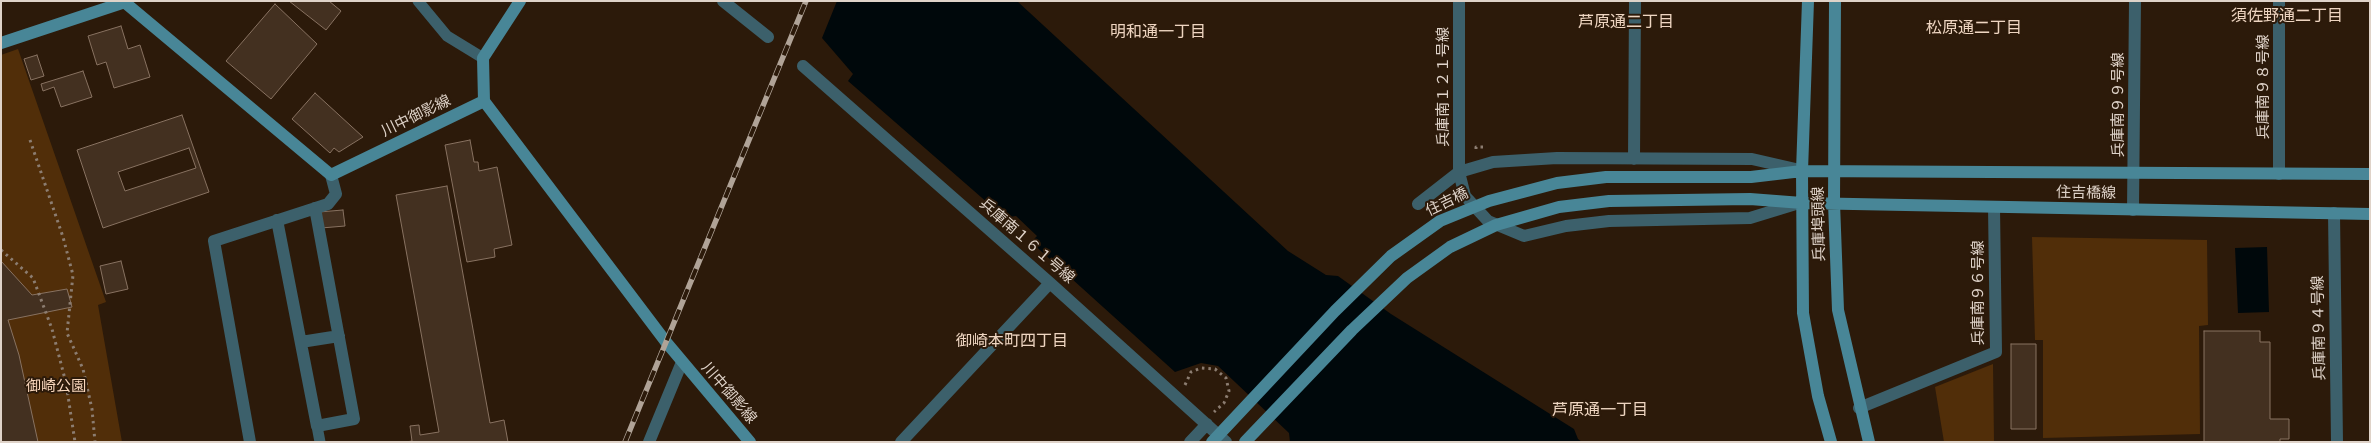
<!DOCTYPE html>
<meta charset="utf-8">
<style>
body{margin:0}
#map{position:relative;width:2371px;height:443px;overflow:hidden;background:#2c1a0a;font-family:Raleway,sans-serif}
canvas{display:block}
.frame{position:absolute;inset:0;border:2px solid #dfd3c9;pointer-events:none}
</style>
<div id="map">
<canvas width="2371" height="443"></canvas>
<div class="frame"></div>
</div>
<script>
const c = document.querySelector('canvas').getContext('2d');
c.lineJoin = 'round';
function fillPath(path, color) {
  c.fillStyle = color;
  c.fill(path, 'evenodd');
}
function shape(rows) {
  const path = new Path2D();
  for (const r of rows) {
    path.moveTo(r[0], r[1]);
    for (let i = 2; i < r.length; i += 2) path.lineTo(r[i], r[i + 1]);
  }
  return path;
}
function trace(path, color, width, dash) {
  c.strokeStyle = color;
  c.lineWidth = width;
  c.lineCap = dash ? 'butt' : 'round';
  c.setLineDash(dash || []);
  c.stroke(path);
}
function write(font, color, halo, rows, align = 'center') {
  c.font = font + ' Raleway,"Noto Sans JP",sans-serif';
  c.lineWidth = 4;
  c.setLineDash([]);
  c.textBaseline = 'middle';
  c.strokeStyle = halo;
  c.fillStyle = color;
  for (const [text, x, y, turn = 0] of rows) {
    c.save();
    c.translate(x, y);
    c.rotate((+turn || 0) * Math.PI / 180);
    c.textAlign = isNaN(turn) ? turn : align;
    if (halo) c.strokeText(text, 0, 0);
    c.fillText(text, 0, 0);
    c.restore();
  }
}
fillPath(shape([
 [18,49,106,302,98,305,122,442,1,442,1,55],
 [2032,237,2207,240,2208,325,2199,326,2200,434,2043,438,2043,340,2035,340],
 [1993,364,1994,442,1944,442,1935,387]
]), '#512e09');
fillPath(shape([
 [837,1,1017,1,1288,251,1326,275,1338,276,1391,314,1574,429,1578,439,1582,442,1290,442,1289,433,1218,366,1201,363,1175,372,1031,242,1037,236,1016,216,1005,218,848,81,853,74,822,38],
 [2267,247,2269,312,2238,313,2235,248]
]), '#00080b');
const building = shape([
 [289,1,329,1,341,11,326,30,289,1],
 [275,4,317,44,271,99,226,61,275,4],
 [121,26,128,49,140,45,150,77,114,88,106,62,97,65,88,36,121,26],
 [37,55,44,76,31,80,24,59,37,55],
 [83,71,92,97,61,107,54,87,43,91,41,84,83,71],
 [315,93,363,137,339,152,334,148,330,153,292,119,315,93],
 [182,115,209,192,103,228,77,150,182,115],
 [189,148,196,168,125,191,118,172,189,148],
 [470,140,474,162,478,162,479,171,497,167,512,245,494,249,495,257,467,262,445,145,470,140],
 [447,186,490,423,504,420,508,442,406,442,412,441,410,426,419,425,420,435,439,432,396,195,447,186],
 [343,210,345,226,321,228,319,212,343,210],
 [1,261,32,295,67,289,72,307,8,320,19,355,38,442,1,442,1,261],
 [121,261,128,289,106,294,100,266,121,261],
 [2204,331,2260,331,2260,342,2270,342,2270,419,2289,419,2289,439,2280,439,2280,442,2204,442,2204,331],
 [2011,344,2036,344,2036,429,2011,429,2011,344]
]);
fillPath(building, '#433020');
trace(building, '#887261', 1);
trace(shape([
 [30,140,63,237,73,275,67,333,83,369,92,409,95,442],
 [1476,149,1476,147,1487,147],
 [1,250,33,278,52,329,66,383,75,442],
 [1185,385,1191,372,1201,368,1215,369,1226,378,1229,391,1224,403,1214,412]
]), '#8c7d71', 3, [2.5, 4]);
trace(shape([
 [418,1,447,36,483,58],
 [317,426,320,442]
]), '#3c606b', 11);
trace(shape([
 [723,1,768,37],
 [1459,1,1459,172,1465,196,1488,221,1524,236,1566,226,1609,221,1750,218,1799,203],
 [803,66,1050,283,1226,442],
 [1634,159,1635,1],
 [2279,174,2279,1],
 [1418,204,1459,172,1493,162,1557,158,1752,159,1800,170],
 [2133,210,2135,1],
 [2334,213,2337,442],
 [277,220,317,426,354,419,315,208],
 [301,342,339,336],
 [1859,408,1996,352,1994,207],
 [250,442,214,241,328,204,336,194,331,175],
 [649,442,682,362],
 [901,442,1050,283],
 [1190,442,1207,424]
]), '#3c606b', 12);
trace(shape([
 [123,1,331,175,484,101],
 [1808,1,1802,171,1803,313,1818,396,1831,442],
 [1835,1,1834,203,1838,310,1869,442],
 [1,43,125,2],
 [484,101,666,342,750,442],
 [484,101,483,58,520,1],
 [1212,442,1335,311,1391,256,1440,221,1489,201,1557,183,1606,177,1751,177,1802,171,2370,174],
 [1245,442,1352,330,1407,278,1450,247,1496,225,1559,207,1609,201,1750,199,1802,203,2370,214]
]), '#488697', 12);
const rail = shape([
 [625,442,806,1]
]);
trace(rail, '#b0a397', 5.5);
trace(rail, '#2c1a0a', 4, [11]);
write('15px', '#dfd3c9', '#2c1a0a', [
 ["兵庫南１２１号線",1443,87,-90],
 ["兵庫南９８号線",2263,87,-90],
 ["兵庫南９９号線",2118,105,-90],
 ["川中御影線",416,116,-26],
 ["住吉橋線",2086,193,1],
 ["住吉橋",1447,202,-26],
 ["兵庫埠頭線",1819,224,-91],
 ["兵庫南１６１号線",1027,241,41],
 ["兵庫南９６号線",1978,293,-90],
 ["兵庫南９４号線",2319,328,-91],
 ["川中御影線",729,393,49]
]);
write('15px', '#f9d7bc', '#2c1a0a', [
 ["御崎公園",56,386]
]);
write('16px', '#eed5c1', '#2c1a0a', [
 ["須佐野通二丁目",2287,16],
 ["芦原通二丁目",1626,22],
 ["松原通二丁目",1974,28],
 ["明和通一丁目",1158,32],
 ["御崎本町四丁目",1012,341],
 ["芦原通一丁目",1600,410]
]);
</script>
